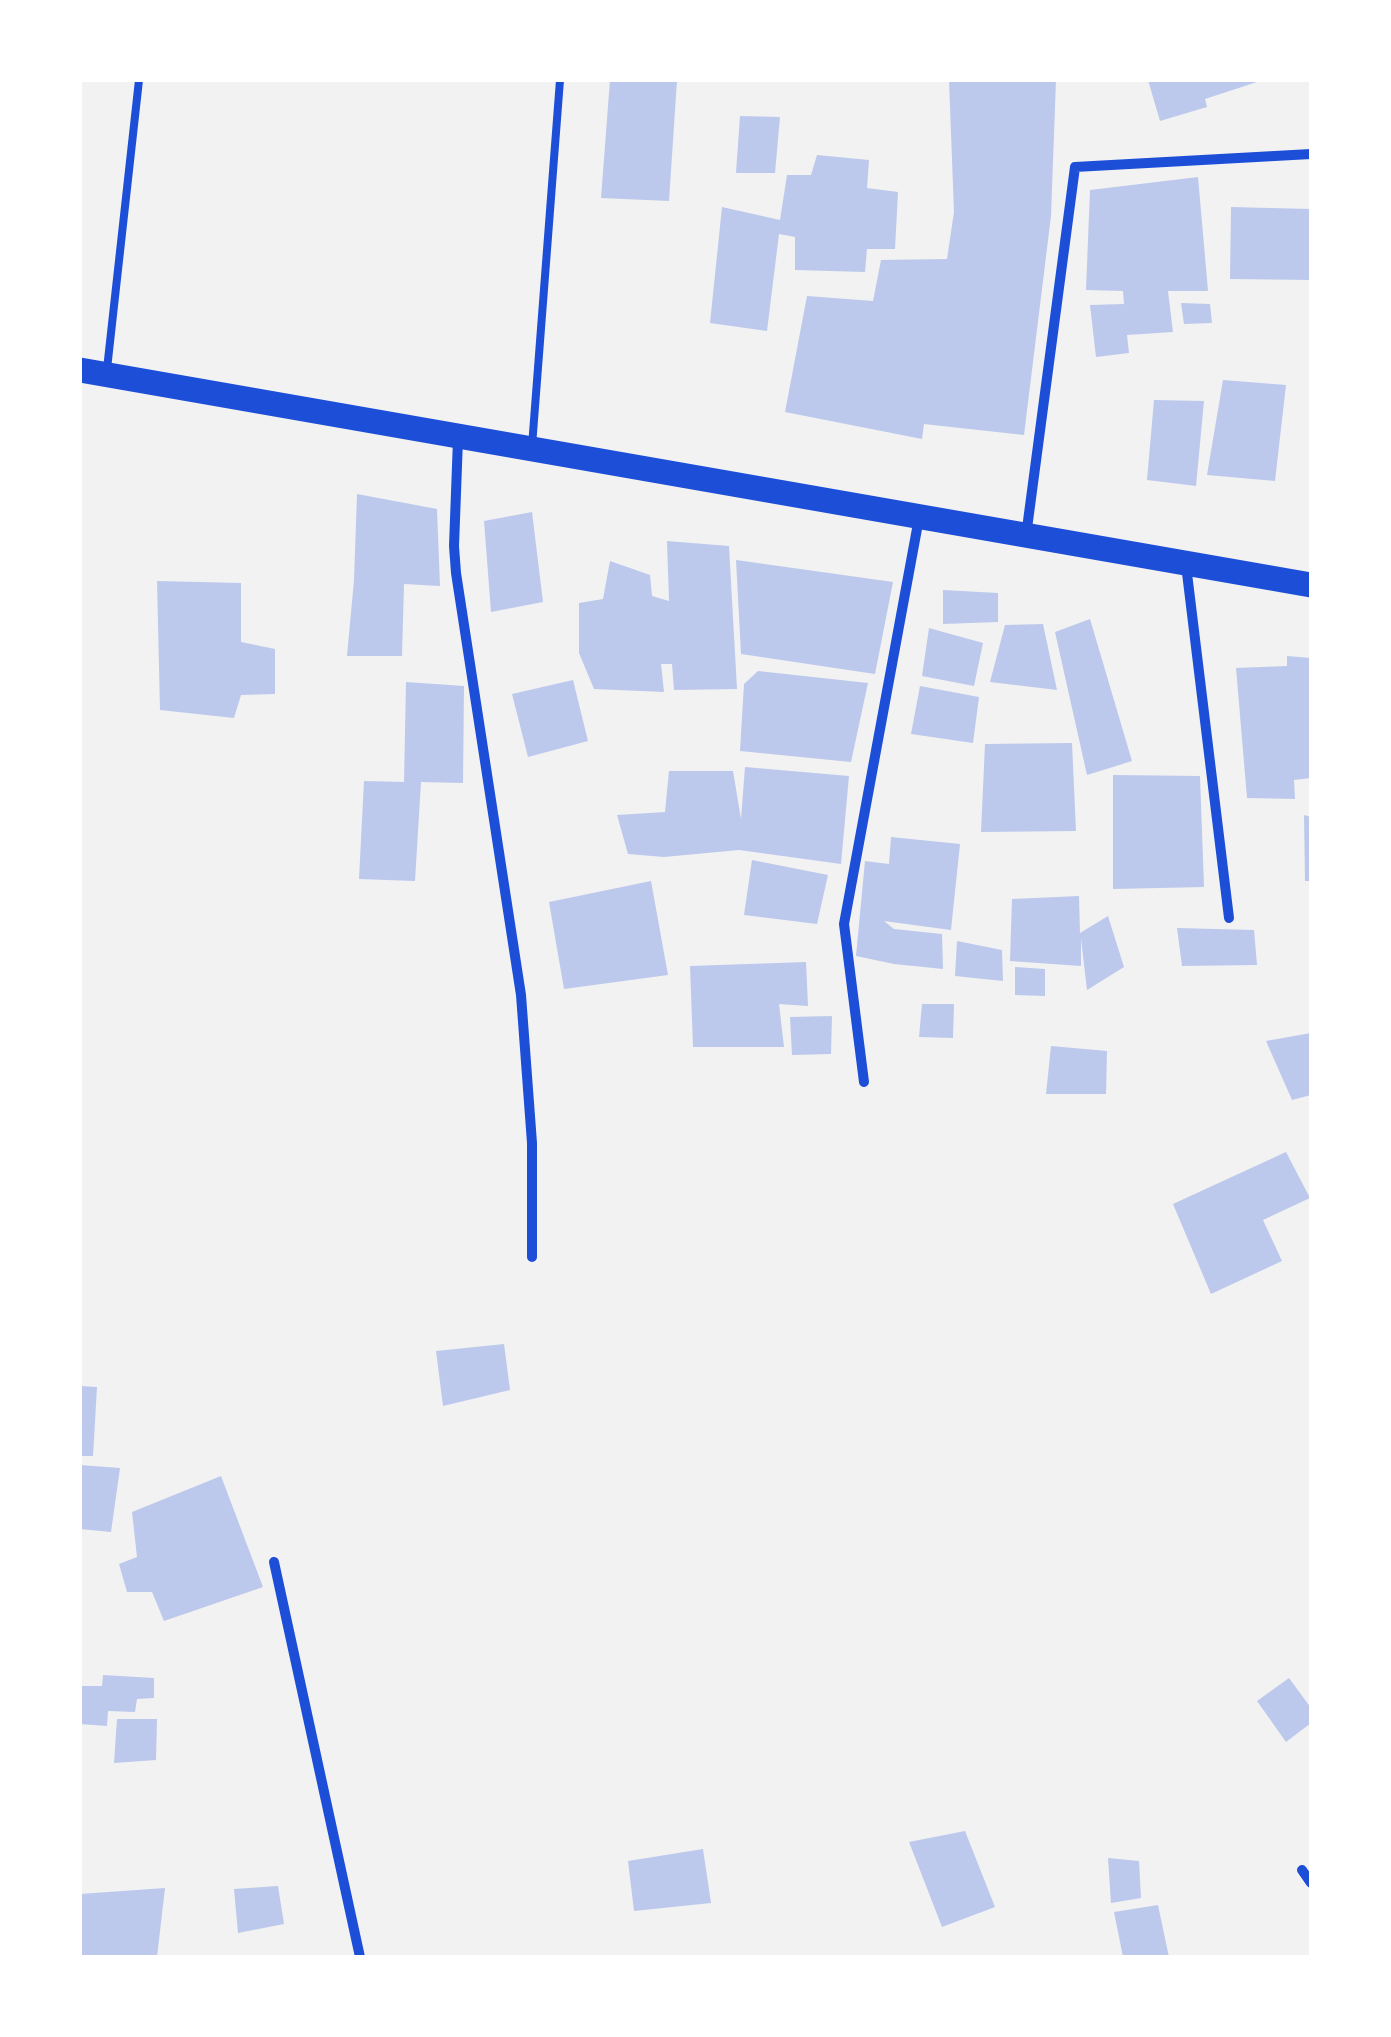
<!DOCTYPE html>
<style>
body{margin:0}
#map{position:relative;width:1391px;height:2037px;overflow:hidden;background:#f2f2f2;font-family:"DM Sans",sans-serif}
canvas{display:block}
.frame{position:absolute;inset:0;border:82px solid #fff;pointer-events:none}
</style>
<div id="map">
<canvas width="1391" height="2037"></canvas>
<div class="frame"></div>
</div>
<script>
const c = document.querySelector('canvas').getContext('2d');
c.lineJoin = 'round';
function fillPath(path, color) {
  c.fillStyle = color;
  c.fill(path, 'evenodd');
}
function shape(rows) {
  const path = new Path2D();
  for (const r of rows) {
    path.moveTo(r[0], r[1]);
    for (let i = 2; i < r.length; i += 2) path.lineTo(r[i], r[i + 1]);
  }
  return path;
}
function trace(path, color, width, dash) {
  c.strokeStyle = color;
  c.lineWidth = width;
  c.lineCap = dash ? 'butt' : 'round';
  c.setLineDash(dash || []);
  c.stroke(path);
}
fillPath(shape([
 [610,80,677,80,669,201,601,198],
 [949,80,1056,80,1051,216,1024,435,924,424,922,439,785,412,807,296,873,301,881,260,947,259,954,212],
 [1148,80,1260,80,1260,81,1205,99,1207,107,1160,121],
 [740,116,780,117,775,173,736,173],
 [817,155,869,160,867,188,898,192,895,249,867,249,865,272,795,270,795,237,779,234,767,331,710,323,722,207,780,220,787,175,811,175],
 [1198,177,1208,291,1168,291,1173,332,1127,335,1129,353,1096,357,1090,305,1124,304,1123,291,1086,290,1090,190],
 [1231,207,1311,209,1311,280,1230,279],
 [1181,303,1210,304,1212,323,1184,324],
 [1223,380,1286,385,1275,481,1207,475],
 [1154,400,1204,401,1196,486,1147,480],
 [357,494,437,509,440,586,404,584,402,656,347,656,354,580],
 [532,512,543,602,491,612,484,521],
 [667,541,729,546,737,689,674,690,672,664,661,664,664,692,594,689,579,653,579,603,603,599,610,561,650,575,652,596,669,601],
 [736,560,893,582,875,674,741,654],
 [157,581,241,583,241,642,275,649,275,694,241,695,234,718,160,710],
 [943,590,998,593,998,622,943,624],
 [1090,619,1132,761,1087,775,1055,632],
 [1043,624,1057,690,990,682,1005,625],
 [929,628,983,643,974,686,922,676],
 [1287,656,1311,658,1311,778,1294,780,1295,799,1247,798,1236,668,1287,666],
 [758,671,868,683,851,762,740,751,744,684],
 [573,680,588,741,528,757,512,694],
 [406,682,464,686,463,783,421,782,415,881,359,879,364,781,404,782],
 [920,686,979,697,973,743,911,734],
 [1072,743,1076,831,981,832,985,744],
 [745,767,849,776,841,864,739,850,664,857,628,854,617,815,665,812,669,771,733,771,741,819],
 [1113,775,1200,776,1204,887,1113,889],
 [1304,815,1311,817,1311,881,1305,881],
 [891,837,960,844,951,930,884,921,894,929,942,934,943,969,894,964,856,956,865,861,889,864],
 [752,860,828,875,817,924,744,915],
 [651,881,668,975,564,989,549,902],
 [1079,896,1080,933,1108,916,1124,967,1087,990,1081,939,1081,966,1010,961,1012,899],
 [1177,928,1254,930,1257,965,1182,966],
 [957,941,1002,950,1003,981,955,976],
 [806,962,808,1006,779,1004,784,1047,693,1047,690,966],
 [1015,967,1045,969,1045,996,1015,995],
 [922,1004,954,1004,953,1038,919,1037],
 [832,1016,831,1054,792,1055,790,1017],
 [1311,1033,1311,1095,1292,1100,1266,1041],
 [1051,1046,1107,1051,1106,1094,1046,1094],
 [1286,1152,1310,1198,1263,1220,1282,1261,1211,1294,1173,1204],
 [504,1344,510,1390,443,1406,436,1351],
 [80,1386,97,1387,93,1456,80,1456],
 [80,1465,120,1468,111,1532,80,1529],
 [221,1476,263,1587,164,1621,152,1592,127,1592,119,1564,137,1557,132,1512],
 [103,1675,154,1678,154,1698,137,1699,135,1712,108,1711,107,1726,80,1724,80,1686,102,1686],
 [1289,1678,1311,1708,1311,1723,1286,1742,1257,1701],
 [117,1719,157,1719,156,1760,114,1763],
 [965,1831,995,1907,942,1927,909,1842],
 [703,1849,711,1903,634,1911,628,1861],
 [1108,1858,1139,1861,1141,1898,1111,1903],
 [278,1886,284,1924,238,1933,234,1889],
 [165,1888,157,1957,80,1957,80,1894],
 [1158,1905,1169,1957,1123,1957,1114,1912]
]), '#bdc9ec');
trace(shape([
 [107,369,139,80],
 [532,446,560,80]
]), '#1d4ed8', 8);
trace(shape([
 [458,439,454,546,456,573,521,995,532,1143,532,1257],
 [1026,536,1075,167,1311,154],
 [1186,565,1229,918],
 [864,1082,844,924,919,518],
 [274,1562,360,1957],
 [1302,1870,1311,1883]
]), '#1d4ed8', 10);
trace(shape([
 [80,370,1311,585]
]), '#1d4ed8', 25);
</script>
